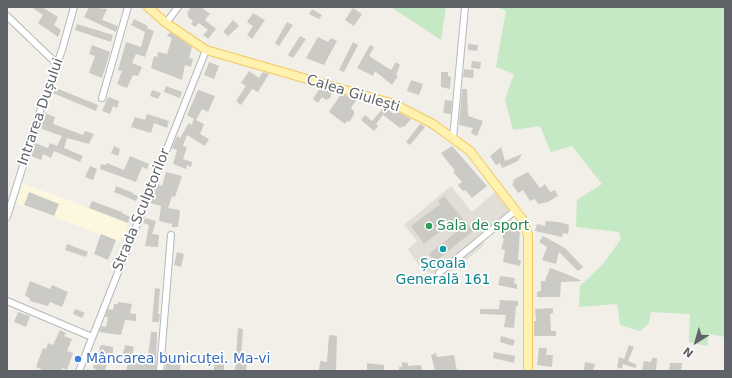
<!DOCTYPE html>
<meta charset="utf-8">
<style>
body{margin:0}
#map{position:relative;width:732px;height:378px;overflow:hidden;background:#f1efe8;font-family:"DejaVu Sans",sans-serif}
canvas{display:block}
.frame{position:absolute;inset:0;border:8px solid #5f6368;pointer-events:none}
.north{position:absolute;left:676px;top:322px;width:40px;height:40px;-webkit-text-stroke:3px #fff;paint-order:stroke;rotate:217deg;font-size:11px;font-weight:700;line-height:16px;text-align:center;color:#5f6368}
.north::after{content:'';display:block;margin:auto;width:14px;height:18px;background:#5f6368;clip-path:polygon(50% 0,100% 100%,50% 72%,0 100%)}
</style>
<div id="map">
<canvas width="732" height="378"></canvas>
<div class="frame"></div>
<div class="north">N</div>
</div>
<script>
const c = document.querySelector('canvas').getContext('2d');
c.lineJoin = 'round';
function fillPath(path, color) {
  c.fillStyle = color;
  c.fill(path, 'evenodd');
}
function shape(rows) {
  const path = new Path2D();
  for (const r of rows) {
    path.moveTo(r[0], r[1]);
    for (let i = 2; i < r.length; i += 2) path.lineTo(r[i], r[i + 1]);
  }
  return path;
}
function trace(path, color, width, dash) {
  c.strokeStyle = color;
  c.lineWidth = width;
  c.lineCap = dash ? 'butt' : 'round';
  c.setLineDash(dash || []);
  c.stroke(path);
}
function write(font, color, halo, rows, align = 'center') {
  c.font = font + ' "DejaVu Sans",sans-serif';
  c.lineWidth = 3.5;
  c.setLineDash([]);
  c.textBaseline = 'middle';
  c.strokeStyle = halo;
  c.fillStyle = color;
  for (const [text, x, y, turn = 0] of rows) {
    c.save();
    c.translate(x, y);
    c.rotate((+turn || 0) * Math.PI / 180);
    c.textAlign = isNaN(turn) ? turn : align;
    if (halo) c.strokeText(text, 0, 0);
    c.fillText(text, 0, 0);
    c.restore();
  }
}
fillPath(shape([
 [22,183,128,223,121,242,16,203]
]), '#fef7e0');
fillPath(shape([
 [451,186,472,212,495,192,510,211,488,229,483,246,446,277,428,272,419,266,408,249,417,241,404,225]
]), '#e1ded6');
fillPath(shape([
 [391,7,446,7,441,40],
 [497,7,725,7,725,337,709,334,707,346,689,342,690,314,651,312,649,323,640,331,620,325,617,304,579,307,580,286,603,264,621,239,619,232,576,227,577,200,602,184,572,146,551,152,540,126,513,130,505,99,514,74,496,67,506,11]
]), '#c5e8c5');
fillPath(shape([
 [31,7,42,7,58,17,54,25,61,30,58,37,38,23,43,15],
 [89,7,107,9,102,20,118,26,116,32,84,17],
 [191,7,201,7,210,14,205,20,216,29,208,39,203,35,208,30,199,23,195,27,191,24,193,21,189,18,187,13],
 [353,8,362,14,354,26,345,20],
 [312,9,322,15,319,19,309,14],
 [253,13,265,20,252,39,247,35,253,26,247,22],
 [134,19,148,26,147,28,154,31,145,57,136,54,132,63,142,67,138,76,133,75,127,88,117,84,122,71,118,70,126,42,141,47,145,32,131,25],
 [233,20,239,26,228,36,223,32],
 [287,22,293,25,279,46,275,43],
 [77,24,113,35,111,42,75,30],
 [170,32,192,47,189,58,193,59,191,67,185,65,182,80,151,68,154,56,157,57,158,52,167,54,172,38,167,36],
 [300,36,306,39,293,58,288,55],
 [318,37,328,42,331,38,337,41,324,65,306,58],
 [353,42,358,45,344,72,339,70],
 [468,44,478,45,477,51,468,50],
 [92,45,110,52,102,78,89,73,95,56,89,54],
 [370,45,374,47,369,56,391,70,396,62,400,65,396,75,398,76,392,85,375,71,373,76,357,68],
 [472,61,481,62,480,69,471,68],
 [209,62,219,66,214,79,204,75],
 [464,69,474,70,473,78,463,77],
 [249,71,259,78,263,72,269,74,258,92,252,89,241,105,236,101,246,86,241,83],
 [441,72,448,72,448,76,451,77,450,89,441,87],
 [411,80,423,84,419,95,407,91],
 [166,86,182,92,180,98,164,92],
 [56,88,98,105,96,111,53,93],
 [320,88,332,92,330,98,326,100,322,97,318,103,313,99],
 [462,89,467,89,468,116,483,121,477,136,471,133,473,128,459,125],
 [152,90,161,93,158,99,150,96],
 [198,90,215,96,208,112,202,109,196,120,204,124,200,134,209,139,205,146,187,135,183,146,187,147,183,159,192,162,191,167,187,165,186,169,173,164,177,150,172,148,177,136,180,138,189,123,191,124,190,128,194,119,187,115],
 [341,94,357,99,351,108,354,111,354,115,349,122,347,121,345,124,329,112],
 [108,97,119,101,117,108,113,106,110,114,102,111],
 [445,100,452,101,451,114,443,113],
 [384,107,394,114,396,111,411,119,404,127,403,126,400,128,383,115,376,124,378,126,374,131,361,120,365,115,372,121],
 [45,113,55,117,53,124,83,135,85,131,94,134,89,144,67,138,64,148,83,156,80,162,54,151,51,158,43,154,41,160,31,156,35,143,48,148,50,143,57,146,62,136,39,128],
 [147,114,169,121,167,128,154,123,151,133,131,127,135,117,145,120],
 [420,124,425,127,410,145,406,142],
 [114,146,120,149,118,156,111,153],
 [452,146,487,186,472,198,465,190,463,191,458,185,462,182,453,172,455,171,441,153],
 [501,147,505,161,522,154,518,161,502,168,500,163,496,165,490,156],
 [130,156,149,164,147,169,142,167,136,182,100,169,101,164,106,165,107,163,124,170],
 [90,166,97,169,93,180,85,177],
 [166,172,182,176,175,197,172,196,168,208,180,210,178,227,172,227,172,224,159,221,161,206,150,203,158,184,162,186],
 [528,172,540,188,545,184,550,192,555,190,558,196,548,202,538,204,535,199,530,201,523,190,518,193,512,184,514,182,513,180],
 [116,186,133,193,133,194,138,196,136,201,114,192],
 [29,192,59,204,54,216,24,205],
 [444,196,473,231,435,262,429,254,460,229,454,221,424,244,411,226,440,204,438,201],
 [92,201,122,212,122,213,130,217,128,223,89,208],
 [145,218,156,221,152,234,159,235,158,247,145,246,149,225,143,223],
 [546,221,559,222,569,225,568,234,563,233,562,237,535,231,537,224,545,226],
 [507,226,520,231,518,260,521,260,520,266,503,262,505,250,501,249,504,239,502,238],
 [101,234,116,240,108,260,94,254],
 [543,236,565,248,583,267,578,271,559,252,556,264,542,260,547,247,539,242],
 [67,244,88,252,86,257,65,250],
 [177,252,184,254,181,267,174,265],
 [550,268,564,273,582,281,561,282,560,297,537,297,537,292,541,291,541,281,545,281],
 [500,276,515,278,514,283,517,284,517,289,498,285],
 [30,281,50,289,52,285,68,292,62,307,50,302,48,306,30,301,30,299,25,295],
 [155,288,160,289,158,314,160,314,159,322,152,322],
 [500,300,518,301,518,306,516,306,514,328,504,327,506,315,480,314,480,309,499,309],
 [118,302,132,304,130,313,136,314,136,321,125,320,121,335,99,332,102,326,106,327,108,317,105,317,108,309,113,310,114,304,118,304],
 [553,308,553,313,550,314,551,331,556,331,556,336,534,336,534,321,536,321,535,309],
 [75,309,85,313,82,318,73,314],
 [18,312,30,316,26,327,14,322],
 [238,328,243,329,241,357,247,359,246,371,235,371],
 [60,330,66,333,64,336,72,339,67,351,73,353,67,370,62,368,61,371,45,371,36,367,43,348,46,349,48,343,53,345],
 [151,332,157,332,156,371,126,371,128,363,147,364],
 [329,335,337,336,336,371,319,371,320,361,327,362],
 [501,336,515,340,513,346,500,342],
 [103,345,113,347,113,354,109,353,105,371,97,371,97,370,93,368,95,361,91,360,92,355,98,354,100,346],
 [125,345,134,347,132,356,123,354],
 [629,345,634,347,628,361,637,365,635,368,623,364,622,369,617,367,619,357,624,359],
 [539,348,547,348,546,355,553,355,552,367,537,365],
 [494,352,515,356,514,363,493,358],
 [166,353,170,354,170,356,181,355,180,371,165,371],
 [436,353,437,357,454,355,457,371,435,371,431,355],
 [652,358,657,358,656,371,642,371,644,361,651,362],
 [402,362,408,363,408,366,421,365,422,371,399,371,399,367,402,367],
 [585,362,595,364,593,371,584,371],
 [214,363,224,364,224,371,214,371],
 [367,363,384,365,384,371,367,371],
 [670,363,682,363,681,371,669,371]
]), '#cccac5');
const minor = shape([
 [7,16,57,64],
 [166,23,178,7],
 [102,98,128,7],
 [453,138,465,7],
 [7,217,41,108,62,50,74,7],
 [439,273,516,210],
 [7,301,92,337],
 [79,371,206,50],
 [160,371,171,235]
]);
const major = shape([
 [148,7,166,23,206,50,394,104,433,124,470,151,522,219,528,235,528,371]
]);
trace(minor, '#b5b8bc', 8);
trace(major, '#f2c960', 10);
trace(minor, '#fff', 6);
trace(major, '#fff2af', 8);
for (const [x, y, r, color] of [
 [429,226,4,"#2e9e5b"],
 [443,249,4,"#0f9aa8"],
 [78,359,4,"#3f7fe0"]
]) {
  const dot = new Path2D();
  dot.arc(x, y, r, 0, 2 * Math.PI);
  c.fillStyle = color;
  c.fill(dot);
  trace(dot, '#fff', 1.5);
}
write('14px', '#5f6368', '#fff', [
 ["Calea Giulești",353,94,17],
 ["Intrarea Dușului",41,112,-71],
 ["Strada Sculptorilor",142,210,-68]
]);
write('14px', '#27864d', '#fff', [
 ["Sala de sport",437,226]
], 'left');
write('14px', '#0d838f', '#fff', [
 ["Școala",443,264],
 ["Generală 161",443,280]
]);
write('14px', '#366cbe', '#fff', [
 ["Mâncarea bunicuței. Ma-vi",86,359]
], 'left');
</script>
